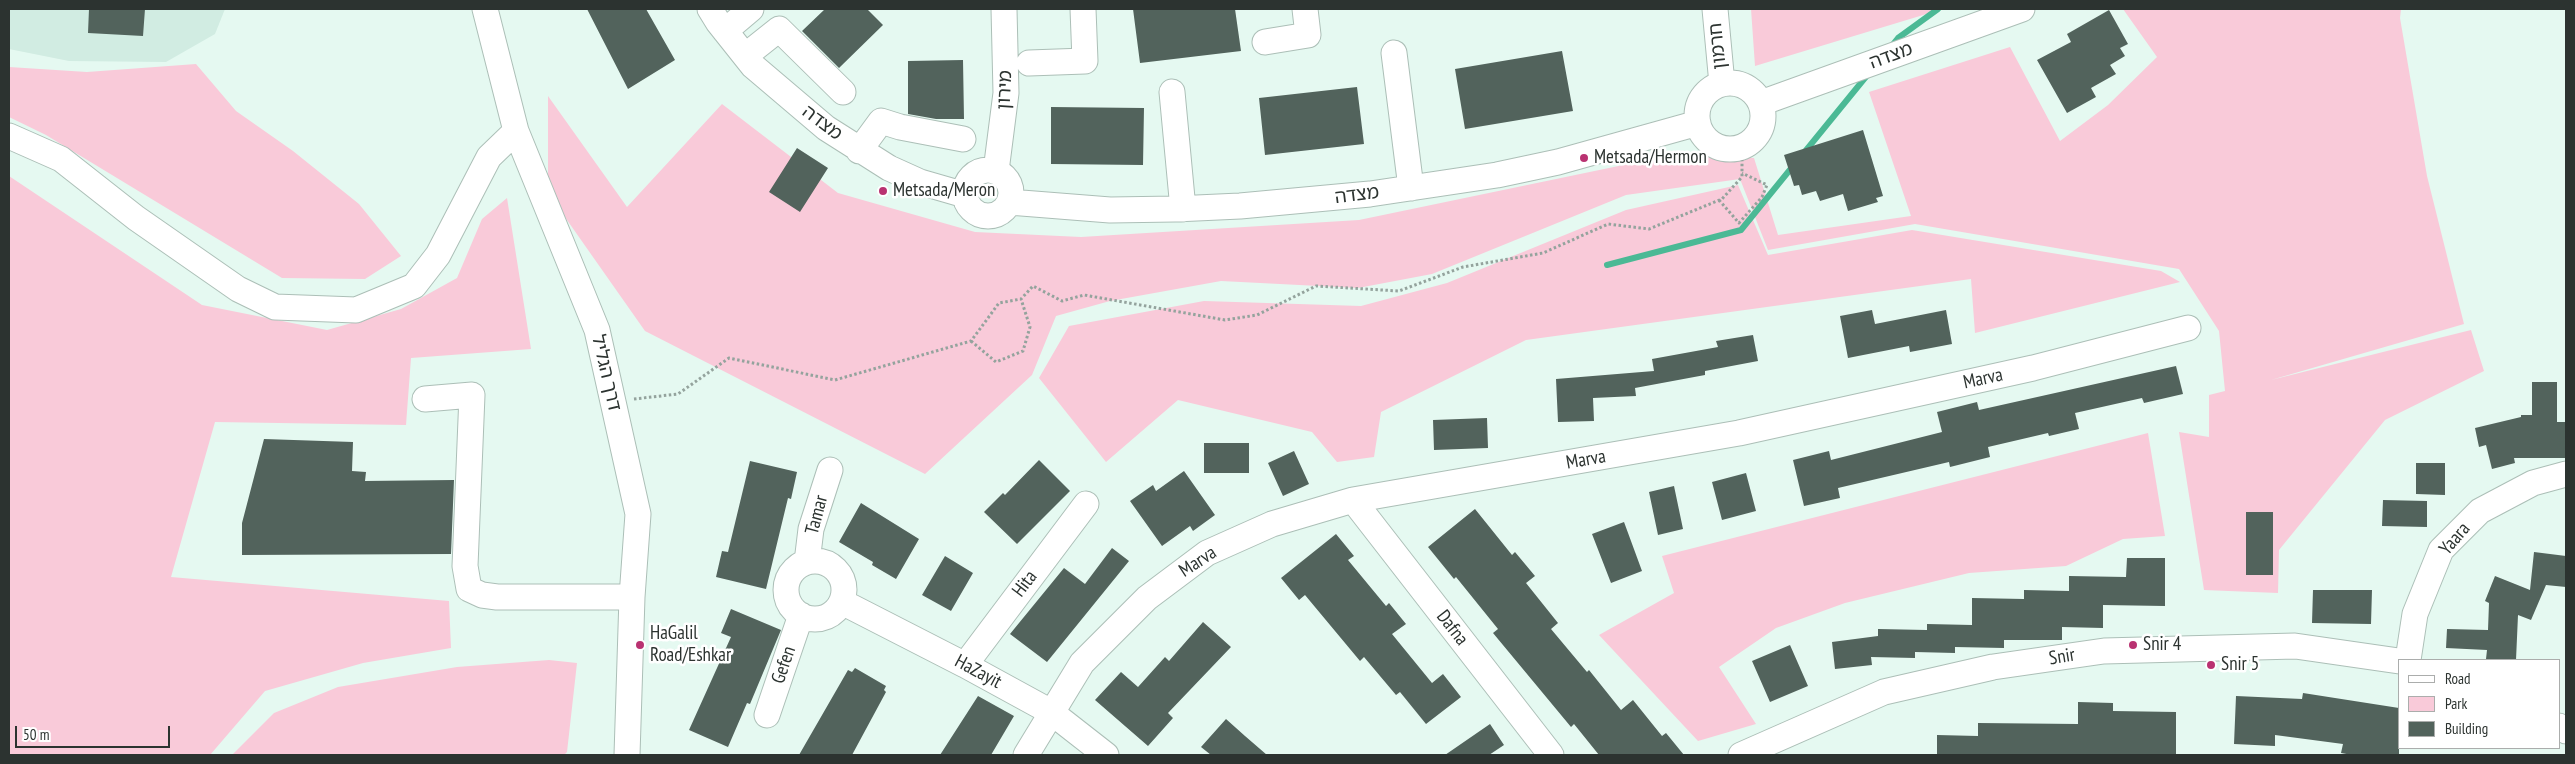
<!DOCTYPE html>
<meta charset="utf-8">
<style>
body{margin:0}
#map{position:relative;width:2575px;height:764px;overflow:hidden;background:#e5f9f1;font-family:"PT Sans Narrow",sans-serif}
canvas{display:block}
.frame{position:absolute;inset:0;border:10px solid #2c3330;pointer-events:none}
.legend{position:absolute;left:2398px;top:659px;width:162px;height:90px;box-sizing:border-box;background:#fff;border:1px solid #abadac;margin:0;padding:6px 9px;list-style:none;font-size:15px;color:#2c3330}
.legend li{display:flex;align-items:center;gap:10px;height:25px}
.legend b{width:25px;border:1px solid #abadac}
.scale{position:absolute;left:15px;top:726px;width:155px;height:22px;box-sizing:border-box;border:2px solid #2c3330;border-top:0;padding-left:6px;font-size:15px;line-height:18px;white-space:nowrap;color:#2c3330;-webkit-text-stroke:4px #fff;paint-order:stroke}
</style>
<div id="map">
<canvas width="2575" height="764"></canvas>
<div class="frame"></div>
<ul class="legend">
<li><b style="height:6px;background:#fff"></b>Road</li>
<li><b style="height:14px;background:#f9cad9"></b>Park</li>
<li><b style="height:14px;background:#52635c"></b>Building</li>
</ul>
<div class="scale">50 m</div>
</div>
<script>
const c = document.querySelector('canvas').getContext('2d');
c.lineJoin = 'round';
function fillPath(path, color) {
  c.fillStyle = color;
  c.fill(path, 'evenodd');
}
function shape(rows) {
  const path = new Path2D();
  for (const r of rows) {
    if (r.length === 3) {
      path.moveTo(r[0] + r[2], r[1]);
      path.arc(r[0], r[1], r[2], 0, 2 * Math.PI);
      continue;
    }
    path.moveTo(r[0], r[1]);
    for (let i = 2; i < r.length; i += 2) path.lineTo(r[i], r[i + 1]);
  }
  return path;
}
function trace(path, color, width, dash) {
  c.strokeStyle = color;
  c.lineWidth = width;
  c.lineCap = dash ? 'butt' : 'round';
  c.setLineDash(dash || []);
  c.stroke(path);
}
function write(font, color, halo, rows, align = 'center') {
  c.font = font + ' "PT Sans Narrow","Noto Sans Hebrew",sans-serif';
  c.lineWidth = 5;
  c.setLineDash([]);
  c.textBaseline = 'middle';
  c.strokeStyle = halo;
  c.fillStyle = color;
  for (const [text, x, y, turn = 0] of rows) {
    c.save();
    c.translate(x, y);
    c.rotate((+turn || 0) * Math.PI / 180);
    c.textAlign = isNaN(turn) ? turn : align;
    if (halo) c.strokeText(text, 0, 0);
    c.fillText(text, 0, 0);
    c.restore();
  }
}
fillPath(shape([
 [9,9,225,9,215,34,166,62,69,61,9,49]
]), '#d1ece2');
fillPath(shape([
 [1751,9,1943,9,1755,66],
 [2123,9,2401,9,2400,18,2427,176,2464,324,2271,380,2471,330,2484,371,2385,420,2279,550,2278,593,2204,590,2179,432,2209,437,2209,395,2225,391,2219,331,2179,269,1915,224,1768,250,1740,179,1626,195,1432,274,1358,288,1221,281,1110,301,1056,316,1032,375,925,474,645,331,548,193,548,96,627,207,722,104,838,193,975,232,1081,237,1359,220,1681,153,1754,158,1778,235,1911,216,1869,92,2010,47,2060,141,2108,105,2157,57],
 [196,64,236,111,293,151,359,204,401,256,365,279,282,278,46,135,9,117,9,67,87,72],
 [9,176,202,305,327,330,401,309,457,278,482,219,507,198,531,349,411,358,406,425,215,422,171,577,449,601,451,648,363,663,265,691,210,755,9,755],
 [1738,185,1768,255,1912,230,2161,271,2180,282,1975,333,1971,279,1526,340,1381,412,1374,457,1337,462,1312,432,1178,400,1106,462,1039,378,1069,326,1204,301,1361,306,1447,283,1626,210],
 [2148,433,2165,536,2123,539,2066,566,1969,573,1845,603,1776,628,1719,667,1756,724,1698,741,1599,635,1674,593,1662,556],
 [549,660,577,663,567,752,564,755,232,755,274,713,338,687,457,667]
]), '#f9cad9');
trace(shape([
 [1890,48,1898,38,1938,9],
 [1803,154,1869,73],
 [1607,265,1741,230,1793,166]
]), '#4bb995', 6);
fillPath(shape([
 [89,9,145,9,143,36,88,33],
 [587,9,646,9,675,60,628,89],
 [825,9,867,9,883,25,839,68,802,31],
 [1133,9,1235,9,1241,51,1140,63],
 [2109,10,2128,44,2120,48,2125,56,2110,65,2116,74,2091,88,2096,97,2067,113,2037,60,2071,42,2067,34],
 [1562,51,1573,111,1465,129,1455,69],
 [963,60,964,119,936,119,908,114,908,61],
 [1357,87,1364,144,1265,155,1259,98],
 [1051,107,1144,108,1143,165,1051,164],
 [1863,130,1883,196,1876,198,1878,202,1848,211,1843,194,1820,201,1816,191,1802,195,1799,185,1794,186,1784,155],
 [797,148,828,168,800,212,769,192],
 [1872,310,1875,324,1946,310,1952,344,1910,352,1909,346,1848,358,1840,316],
 [1753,335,1758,361,1705,371,1705,375,1635,388,1636,396,1593,398,1594,421,1558,422,1556,379,1654,371,1652,359,1718,347,1716,341],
 [2176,366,2183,394,2144,403,2142,398,2075,413,2079,429,2049,436,2048,433,1988,447,1990,457,1950,467,1949,462,1838,488,1840,498,1804,506,1793,460,1829,451,1831,460,1942,432,1937,412,1977,402,1979,410],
 [2532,382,2557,382,2557,422,2566,422,2566,458,2514,458,2515,463,2492,469,2486,445,2479,447,2475,428,2521,417,2521,415,2532,415],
 [1487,418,1488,448,1434,450,1433,420],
 [264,439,353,442,352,471,366,472,365,481,454,480,451,554,242,555,242,523],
 [1204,443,1249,443,1249,473,1204,473],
 [1294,451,1309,484,1283,496,1268,463],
 [1039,460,1070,491,1017,544,984,512,1003,493,1005,495],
 [750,461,797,472,791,499,788,498,766,589,716,577,722,551,728,552],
 [2416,463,2445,463,2445,495,2416,494],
 [1184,471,1215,515,1193,531,1190,526,1162,546,1130,501,1153,485,1156,491],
 [1746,473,1756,511,1722,520,1712,482],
 [1674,486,1683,529,1658,535,1649,492],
 [2383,500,2427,501,2427,527,2382,526],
 [861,503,919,539,896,579,872,565,873,562,839,542],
 [1475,509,1512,555,1515,552,1535,576,1526,583,1558,623,1551,629,1587,672,1589,670,1621,710,1633,700,1662,736,1666,733,1684,755,1599,755,1574,724,1571,727,1493,633,1498,629,1456,577,1454,579,1428,547],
 [2246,512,2273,512,2273,575,2246,575],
 [1624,522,1642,571,1611,583,1592,534],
 [1336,534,1354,556,1348,560,1386,606,1389,603,1406,624,1392,634,1432,683,1443,674,1461,697,1426,724,1400,692,1396,695,1364,657,1360,661,1305,595,1299,600,1281,578],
 [1112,548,1129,561,1047,662,1010,634,1064,568,1085,584],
 [2534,552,2566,556,2566,587,2546,585,2531,620,2518,615,2516,660,2486,659,2487,650,2446,648,2447,629,2488,630,2489,603,2485,601,2495,576,2530,590],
 [945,556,973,573,951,611,922,595],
 [2127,558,2165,558,2165,606,2103,605,2103,628,2062,627,2062,640,2004,640,2004,648,1955,647,1955,653,1915,652,1915,658,1871,657,1872,665,1835,669,1832,642,1878,636,1878,629,1927,630,1927,624,1972,625,1972,598,2024,599,2024,590,2069,591,2069,576,2126,577],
 [2313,590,2372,590,2371,624,2312,623],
 [731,609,781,630,750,704,747,703,728,747,689,730,731,637,721,633],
 [1203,622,1231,647,1168,713,1173,718,1148,746,1095,700,1121,672,1138,687,1165,657,1169,661],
 [1790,645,1808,686,1770,702,1752,661],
 [855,668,886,686,884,690,886,692,852,755,799,755,848,670,852,672],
 [2303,693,2399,708,2399,755,2352,755,2341,753,2343,744,2275,735,2275,746,2234,744,2236,696,2302,699],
 [978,696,1014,716,991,755,940,755],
 [2078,702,2113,703,2113,711,2176,712,2176,755,1937,755,1937,735,1978,736,1978,723,2078,724],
 [1226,719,1245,736,1267,755,1211,755,1201,747],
 [1490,724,1504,745,1489,755,1445,755]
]), '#52635c');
const minor = shape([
 [485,9,516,131,597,330,638,514,632,597,627,755],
 [710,9,718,22,753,66,826,128,889,168,920,182,965,195],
 [1715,9,1722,84],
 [725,31,751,9],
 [1265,42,1308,35,1305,9],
 [1394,53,1411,188],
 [745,56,779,29,843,92],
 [1029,63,1085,61,1083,9],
 [1730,116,33],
 [1172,92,1183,209],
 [1761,103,2022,9],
 [9,136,61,159,136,218,238,289,275,307,356,310,414,286,438,255,489,157,516,131],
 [859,151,881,121,900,127,963,139],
 [988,193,23],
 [996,171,1006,93,1004,9],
 [1009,202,1110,210,1175,209,1240,206,1370,194,1497,175,1558,162,1698,123],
 [425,399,472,395,465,566,469,589,482,595,497,597,632,597],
 [1353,500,1551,755],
 [815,590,29],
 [807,562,811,529,830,470],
 [842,602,965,665,1051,712,1106,755],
 [2408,660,2415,614,2441,550,2480,511,2533,483,2566,474],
 [965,665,1086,504],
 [767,715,801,615],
 [2559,726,2566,731],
 [1026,755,1082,663,1147,598,1207,553,1272,524,1353,500,1739,433,2033,368,2188,328],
 [1741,755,1884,692,1993,667,2104,651,2295,646,2399,661]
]);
trace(minor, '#acbfb7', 27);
trace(shape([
 [1719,200,1739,223,1762,197,1767,185,1742,173],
 [971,341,996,362,1023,351,1030,327,1021,299],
 [634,399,678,394,729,358,835,380,971,341,999,303,1021,299,1033,286,1062,301,1084,295,1225,320,1257,315,1316,286,1399,291,1463,267,1543,253,1608,224,1649,229,1722,199,1742,177,1742,147]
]), '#94a39d', 3, [2.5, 2.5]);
trace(minor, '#fff', 25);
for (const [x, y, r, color] of [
 [1584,158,5,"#b93271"],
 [883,191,5,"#b93271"],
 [640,645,5,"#b93271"],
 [2133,645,5,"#b93271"],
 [2211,665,5,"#b93271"]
]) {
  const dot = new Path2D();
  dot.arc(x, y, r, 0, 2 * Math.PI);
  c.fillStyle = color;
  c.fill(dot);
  trace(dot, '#fff', 2);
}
write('19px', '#2c3330', '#fff', [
 ["חרמון",1718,46,-96],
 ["מצדה",1891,56,-20],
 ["מירון",1005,90,-87],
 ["מצדה",822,123,37],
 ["מצדה",1357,195,-7],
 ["דרך הגליל",606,373,77],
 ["Marva",1983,379,-12],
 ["Marva",1586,460,-10],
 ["Tamar",817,515,-75],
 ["Yaara",2455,539,-50],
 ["Marva",1198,562,-33],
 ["Hita",1025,584,-53],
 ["Dafna",1452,628,52],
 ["Snir",2062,657,-9],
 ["Gefen",784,665,-71],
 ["HaZayit",978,672,28]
]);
write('19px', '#2c3330', '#fff', [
 ["Metsada/Hermon",1594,158],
 ["Metsada/Meron",893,191],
 ["HaGalil",650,634],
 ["Road/Eshkar",650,656],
 ["Snir 4",2143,645],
 ["Snir 5",2221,665]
], 'left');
</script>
